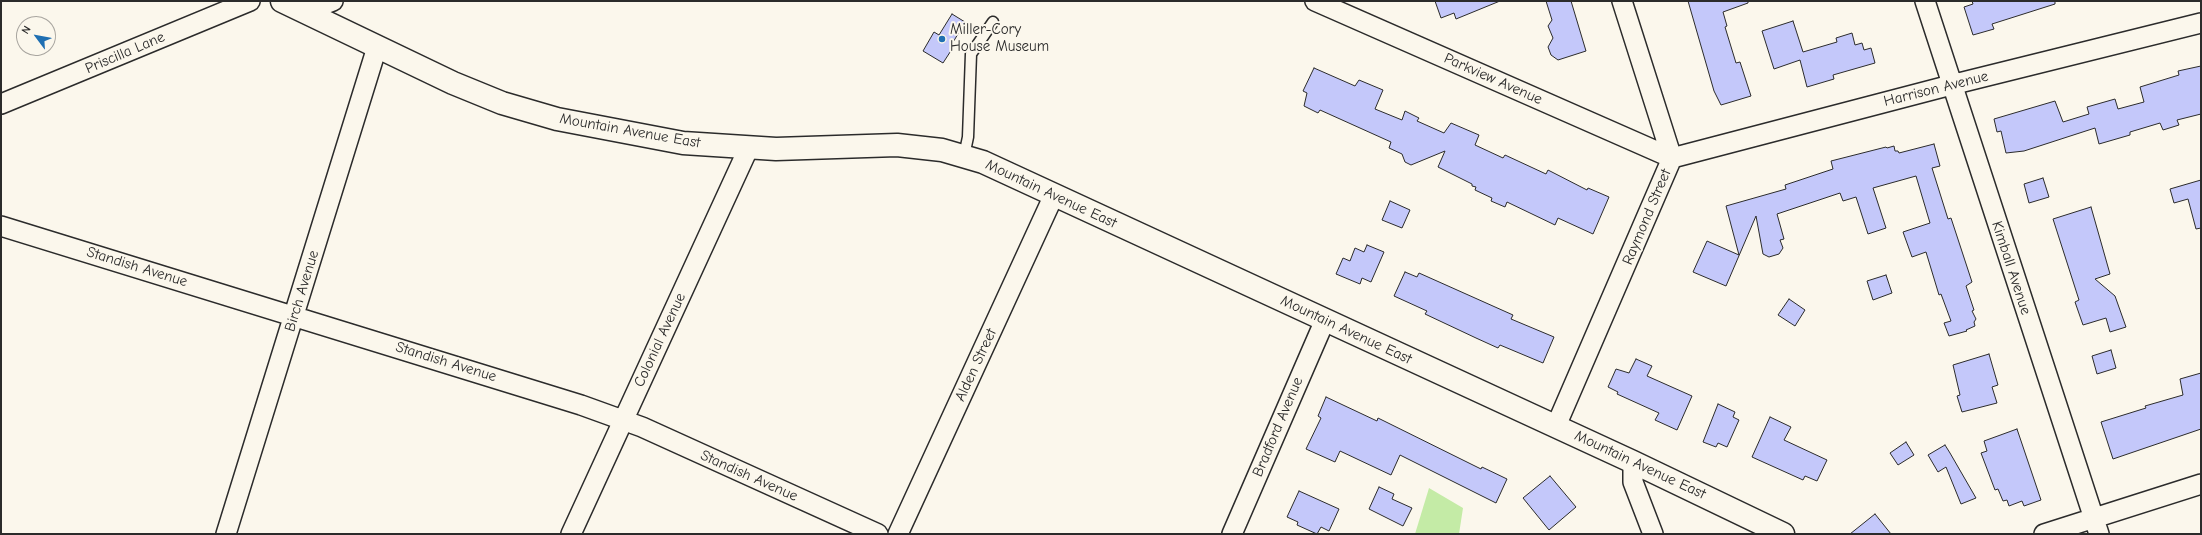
<!DOCTYPE html>
<style>
body{margin:0}
#map{position:relative;width:2202px;height:535px;overflow:hidden;background:#fbf7ec;font-family:"Comic Neue",sans-serif}
canvas{display:block}
.frame{position:absolute;inset:0;border:2px solid #2b2b2b;pointer-events:none}
.north{position:absolute;left:16px;top:16px;width:40px;height:40px;box-sizing:border-box;background:#fbf7ec;border:1px solid #a8a59f;border-radius:50%;rotate:302deg;font-size:11px;font-weight:700;line-height:16px;text-align:center;color:#2b2b2b}
.north::after{content:'';display:block;margin:auto;width:14px;height:18px;background:#1f6fb2;clip-path:polygon(50% 0,100% 100%,50% 72%,0 100%)}
</style>
<div id="map">
<canvas width="2202" height="535"></canvas>
<div class="frame"></div>
<div class="north">N</div>
</div>
<script>
const c = document.querySelector('canvas').getContext('2d');
c.lineJoin = 'round';
function fillPath(path, color) {
  c.fillStyle = color;
  c.fill(path, 'evenodd');
}
function shape(rows) {
  const path = new Path2D();
  for (const r of rows) {
    path.moveTo(r[0], r[1]);
    for (let i = 2; i < r.length; i += 2) path.lineTo(r[i], r[i + 1]);
  }
  return path;
}
function trace(path, color, width, dash) {
  c.strokeStyle = color;
  c.lineWidth = width;
  c.lineCap = dash ? 'butt' : 'round';
  c.setLineDash(dash || []);
  c.stroke(path);
}
function write(font, color, halo, rows, align = 'center') {
  c.font = font + ' "Comic Neue",sans-serif';
  c.lineWidth = 4;
  c.setLineDash([]);
  c.textBaseline = 'middle';
  c.strokeStyle = halo;
  c.fillStyle = color;
  for (const [text, x, y, turn = 0] of rows) {
    c.save();
    c.translate(x, y);
    c.rotate((+turn || 0) * Math.PI / 180);
    c.textAlign = isNaN(turn) ? turn : align;
    if (halo) c.strokeText(text, 0, 0);
    c.fillText(text, 0, 0);
    c.restore();
  }
}
fillPath(shape([
 [1429,488,1463,508,1459,534,1415,534]
]), '#c4eba6');
const building = shape([
 [1435,1,1500,1,1456,19,1454,13,1441,18,1435,1],
 [1546,1,1571,1,1586,51,1558,60,1551,55,1548,47,1553,38,1548,26,1552,20,1546,1],
 [1688,1,1748,1,1748,3,1723,12,1727,26,1725,27,1736,63,1740,62,1751,96,1721,105,1714,91,1688,1],
 [1972,1,2055,1,2055,4,1992,24,1994,29,1973,35,1964,7,1973,4,1972,1],
 [952,14,965,22,952,44,954,46,943,63,923,51,934,32,939,35,952,14],
 [1793,21,1803,52,1837,42,1836,38,1852,33,1855,45,1862,43,1864,50,1871,48,1875,63,1833,75,1834,79,1807,87,1800,60,1774,69,1762,31,1793,21],
 [2201,66,2201,114,2177,120,2179,125,2163,130,2160,123,2130,132,2130,135,2099,144,2095,128,2024,151,2006,153,2001,131,1997,132,1994,119,2055,101,2063,122,2089,114,2087,107,2115,99,2118,109,2144,102,2140,87,2179,75,2178,71,2201,66],
 [1314,68,1355,86,1359,80,1383,90,1375,109,1402,120,1405,111,1419,118,1417,121,1444,133,1451,123,1479,135,1475,145,1503,158,1505,155,1546,174,1548,170,1587,190,1588,188,1609,197,1593,234,1558,218,1555,225,1507,202,1505,207,1491,201,1492,198,1475,190,1476,187,1472,186,1472,184,1438,167,1445,151,1411,165,1405,162,1402,154,1389,148,1391,142,1320,110,1318,113,1304,106,1307,93,1303,91,1314,68],
 [1934,144,1940,166,1932,168,1948,219,1951,218,1972,282,1966,286,1974,310,1972,311,1976,319,1974,322,1975,326,1966,330,1967,331,1949,336,1944,323,1951,321,1941,294,1939,295,1926,252,1912,257,1903,232,1930,223,1916,176,1873,188,1886,228,1868,234,1856,197,1843,201,1840,193,1777,214,1784,239,1780,240,1783,248,1779,254,1769,257,1763,254,1756,216,1726,286,1693,272,1707,241,1739,255,1726,206,1786,189,1785,185,1833,169,1831,161,1886,147,1887,148,1894,146,1895,151,1898,151,1899,153,1934,144],
 [2043,178,2049,197,2029,203,2024,184,2043,178],
 [2201,180,2201,228,2196,229,2188,199,2174,203,2170,189,2201,180],
 [1390,201,1410,210,1402,228,1382,220,1390,201],
 [2091,207,2110,274,2095,279,2115,296,2126,327,2110,332,2106,318,2083,325,2075,302,2079,300,2053,219,2091,207],
 [1367,245,1384,252,1371,282,1362,278,1360,284,1336,274,1343,258,1350,261,1355,248,1364,252,1367,245],
 [1405,272,1417,277,1419,273,1513,315,1511,319,1554,337,1543,363,1500,345,1498,348,1476,338,1425,314,1427,311,1394,296,1405,272],
 [1886,275,1892,293,1873,300,1867,281,1886,275],
 [1789,299,1805,310,1795,326,1778,315,1789,299],
 [2111,350,2116,368,2097,374,2092,356,2111,350],
 [1989,354,1998,385,1992,387,1997,403,1962,412,1957,396,1960,395,1953,365,1989,354],
 [1636,359,1652,366,1647,376,1692,396,1677,430,1655,420,1659,413,1617,394,1618,392,1608,387,1616,369,1629,373,1636,359],
 [2201,373,2201,429,2113,459,2101,422,2146,408,2145,406,2183,395,2180,379,2201,373],
 [1326,397,1377,421,1378,418,1481,469,1482,467,1507,479,1496,503,1400,455,1391,475,1340,451,1335,462,1306,449,1321,418,1318,416,1326,397],
 [1718,404,1735,412,1733,417,1739,420,1727,447,1718,443,1716,447,1703,442,1718,404],
 [1770,417,1791,427,1784,440,1827,460,1817,481,1805,476,1803,480,1752,457,1770,417],
 [2017,429,2041,500,2024,506,2022,501,2009,506,2007,500,2003,501,1998,489,1995,490,1981,453,1987,451,1984,441,2017,429],
 [1906,442,1914,455,1898,465,1890,453,1906,442],
 [1945,445,1950,453,1976,498,1961,504,1946,467,1938,472,1928,455,1945,445],
 [1550,476,1576,507,1549,530,1523,498,1550,476],
 [1379,487,1394,494,1392,499,1412,508,1403,526,1369,509,1379,487],
 [1299,491,1339,509,1329,531,1321,527,1317,534,1297,525,1298,522,1287,517,1299,491],
 [1875,514,1891,534,1850,534,1875,514]
]);
fillPath(building, '#c4c8fa');
trace(building, '#2b2b2b', 1);
const service = shape([
 [964,156,968,137,971,54,993,22]
]);
const minor = shape([
 [1315,1,1672,158,1951,85,2201,23],
 [1925,1,2099,534],
 [305,12,333,1],
 [1,104,250,1],
 [1,226,581,405,642,427,878,534],
 [1556,426,1672,158,1622,1],
 [1633,462,1633,482,1653,534],
 [226,534,377,47],
 [571,534,749,147],
 [898,534,1054,195],
 [1232,534,1325,320],
 [2044,534,2201,484]
]);
const tertiary = shape([
 [282,1,453,83,502,103,557,119,683,143,776,149,897,145,942,150,983,162,1633,462,1783,534]
]);
trace(service, '#2b2b2b', 13);
trace(minor, '#2b2b2b', 22);
trace(tertiary, '#2b2b2b', 25);
trace(service, '#fbf7ec', 10);
trace(minor, '#fbf7ec', 19);
trace(tertiary, '#fbf7ec', 22);
for (const [x, y, r, color] of [
 [942,39,4,"#1f6fb2"]
]) {
  const dot = new Path2D();
  dot.arc(x, y, r, 0, 2 * Math.PI);
  c.fillStyle = color;
  c.fill(dot);
  trace(dot, '#fbf7ec', 1.5);
}
write('15px', '#2b2b2b', '#fbf7ec', [
 ["Miller-Cory",950,30],
 ["House Museum",950,47]
], 'left');
write('15px', '#2b2b2b', '#fbf7ec', [
 ["Priscilla Lane",125,53,-23],
 ["Parkview Avenue",1493,79,24],
 ["Harrison Avenue",1936,89,-14],
 ["Mountain Avenue East",630,131,10],
 ["Mountain Avenue East",1051,194,25],
 ["Raymond Street",1647,217,-67],
 ["Standish Avenue",137,267,17],
 ["Kimball Avenue",2011,268,72],
 ["Birch Avenue",302,291,-73],
 ["Mountain Avenue East",1346,330,25],
 ["Colonial Avenue",660,340,-65],
 ["Standish Avenue",446,362,17],
 ["Alden Street",976,365,-65],
 ["Bradford Avenue",1278,427,-67],
 ["Mountain Avenue East",1640,465,25],
 ["Standish Avenue",749,476,24]
]);
</script>
